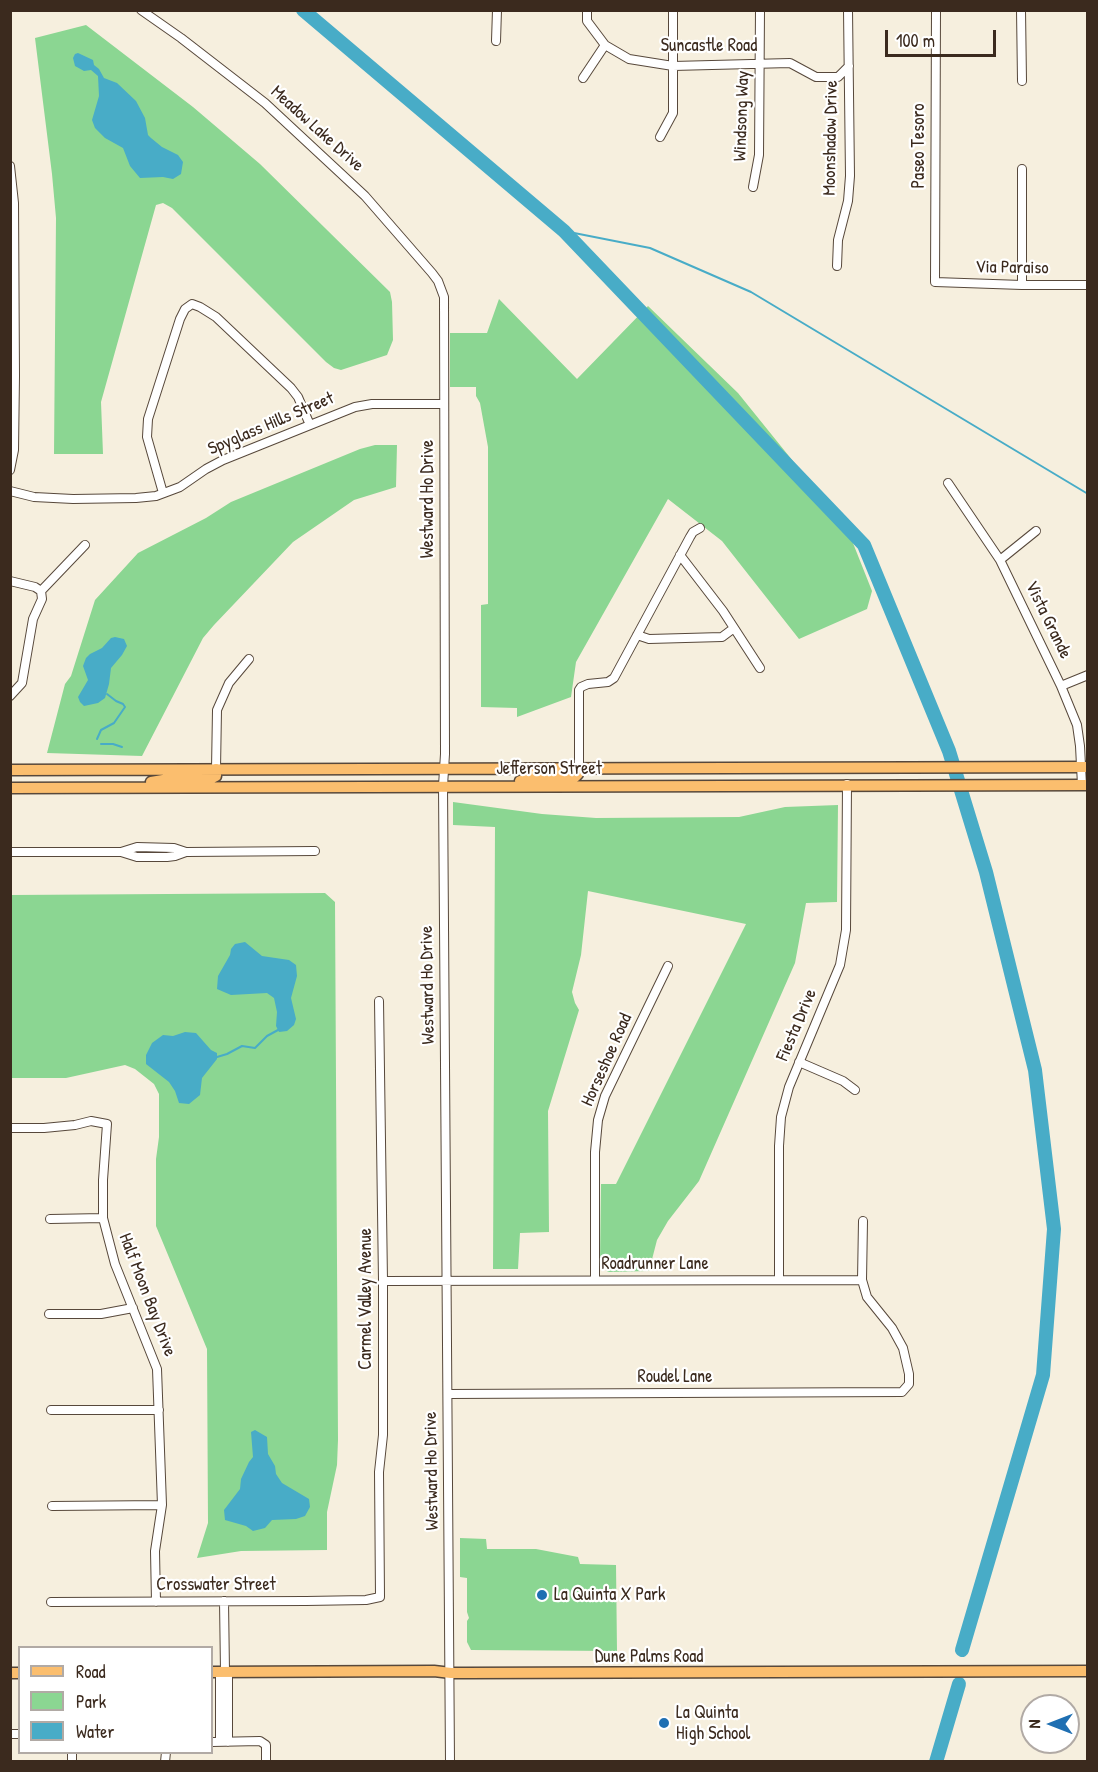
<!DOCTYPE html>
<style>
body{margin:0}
#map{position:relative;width:1098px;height:1772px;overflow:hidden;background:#f6efde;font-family:"Patrick Hand",sans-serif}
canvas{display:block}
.frame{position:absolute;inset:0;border:12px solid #3b2a1e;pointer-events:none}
.legend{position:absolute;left:18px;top:1646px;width:195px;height:108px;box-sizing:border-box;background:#fff;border:2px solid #b1aaa5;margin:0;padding:8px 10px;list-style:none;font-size:18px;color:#3b2a1e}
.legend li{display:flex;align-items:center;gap:12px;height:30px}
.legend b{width:30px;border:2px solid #b1aaa5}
.north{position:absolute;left:1020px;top:1694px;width:60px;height:60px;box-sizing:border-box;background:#fff;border:2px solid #b1aaa5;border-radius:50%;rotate:270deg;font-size:16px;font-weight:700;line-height:24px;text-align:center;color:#3b2a1e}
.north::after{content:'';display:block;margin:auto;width:21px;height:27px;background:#1f6fb2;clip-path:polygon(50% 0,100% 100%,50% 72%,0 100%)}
.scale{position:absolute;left:885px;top:30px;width:111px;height:27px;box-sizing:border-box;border:3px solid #3b2a1e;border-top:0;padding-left:8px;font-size:18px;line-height:21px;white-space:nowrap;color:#3b2a1e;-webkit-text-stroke:4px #fff;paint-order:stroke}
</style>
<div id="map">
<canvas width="1098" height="1772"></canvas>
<div class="frame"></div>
<ul class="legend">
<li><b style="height:8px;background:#fbbe6e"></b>Road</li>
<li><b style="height:16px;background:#8bd692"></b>Park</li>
<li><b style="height:16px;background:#48acc7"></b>Water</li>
</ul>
<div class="north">N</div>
<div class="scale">100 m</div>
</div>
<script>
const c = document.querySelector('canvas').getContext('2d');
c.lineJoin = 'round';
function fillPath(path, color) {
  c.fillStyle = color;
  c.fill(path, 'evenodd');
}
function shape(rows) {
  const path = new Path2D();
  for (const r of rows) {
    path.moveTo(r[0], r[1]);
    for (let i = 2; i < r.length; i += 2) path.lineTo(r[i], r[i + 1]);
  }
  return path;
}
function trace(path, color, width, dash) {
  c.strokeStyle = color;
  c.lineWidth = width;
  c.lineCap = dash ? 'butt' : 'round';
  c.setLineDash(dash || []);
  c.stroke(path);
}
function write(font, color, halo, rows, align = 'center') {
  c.font = font + ' "Patrick Hand",sans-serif';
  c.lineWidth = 4.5;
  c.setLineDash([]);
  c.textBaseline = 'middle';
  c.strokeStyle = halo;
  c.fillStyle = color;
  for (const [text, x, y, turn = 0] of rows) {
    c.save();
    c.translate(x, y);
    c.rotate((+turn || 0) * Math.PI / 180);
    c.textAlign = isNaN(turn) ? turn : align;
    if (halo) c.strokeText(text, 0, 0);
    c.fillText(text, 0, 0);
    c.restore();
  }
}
fillPath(shape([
 [86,25,193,107,260,164,390,292,392,302,393,340,387,355,341,370,334,368,326,362,172,208,163,203,156,205,101,402,103,454,54,454,56,218,52,174,35,38],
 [499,299,577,379,648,306,738,393,847,528,872,591,867,609,799,639,722,541,668,499,576,662,571,697,517,717,517,708,481,707,481,605,488,604,488,447,480,403,476,396,476,387,450,387,450,333,487,333],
 [375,445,397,445,396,487,354,500,293,542,214,625,203,638,142,756,47,753,65,684,71,676,95,600,138,553,206,518,231,502,360,449],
 [453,802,542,814,596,818,739,817,785,807,838,805,837,902,806,903,795,963,699,1181,668,1221,657,1240,649,1271,608,1272,600,1263,601,1184,616,1184,746,924,588,891,581,955,572,992,575,1003,579,1010,548,1111,549,1232,520,1233,518,1269,493,1269,495,827,453,825],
 [325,893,335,902,338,1440,337,1465,327,1512,327,1550,241,1551,197,1558,208,1523,207,1349,156,1226,156,1159,159,1137,159,1094,154,1084,135,1069,125,1065,66,1078,11,1078,11,895],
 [460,1538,486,1539,487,1549,536,1549,578,1557,580,1564,616,1565,617,1651,471,1650,467,1642,467,1621,469,1618,467,1612,467,1578,460,1577]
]), '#8bd692');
fillPath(shape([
 [78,53,93,60,94,65,99,69,104,78,117,83,136,101,145,118,148,135,151,138,162,147,178,155,183,162,181,174,173,179,163,177,140,178,130,166,123,148,105,138,95,128,92,120,99,96,98,76,91,70,84,71,75,66,73,58,75,54],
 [115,637,124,639,127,646,122,655,111,668,109,684,105,698,98,703,84,706,80,702,78,697,88,680,83,666,86,658,90,654,102,648,111,638],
 [245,942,262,956,289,960,296,965,297,976,291,998,296,1019,294,1025,287,1031,279,1032,276,1026,277,1012,274,998,267,993,231,995,217,989,218,976,230,955,231,949,235,944],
 [185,1032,196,1033,211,1050,217,1053,217,1059,202,1078,200,1095,189,1104,179,1103,175,1091,169,1082,146,1064,146,1055,152,1043,163,1035,173,1036],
 [255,1430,267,1437,268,1454,275,1466,276,1474,282,1483,309,1499,310,1507,305,1516,296,1519,272,1520,265,1528,253,1531,246,1526,225,1520,224,1510,240,1489,241,1479,249,1462,253,1457,251,1432]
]), '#48acc7');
trace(shape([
 [564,231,650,248,751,292,1088,494],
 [97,739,101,730,114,723,125,707,123,704,116,701,107,694],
 [101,744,113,744,122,747],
 [217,1057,227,1054,242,1046,255,1048,267,1036,278,1030]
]), '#48acc7', 2);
trace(shape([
 [303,10,564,231,864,545,949,751,986,872,1035,1070,1054,1229,1043,1375,962,1650],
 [936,1762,959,1684]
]), '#48acc7', 14);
const minor = shape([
 [141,10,181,38,265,103,365,196,432,273,438,281,444,297,445,754,443,786,450,1762],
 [587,10,587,21,605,45,629,59,673,66,790,63,816,77,838,77,849,66],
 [936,10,935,282,1022,285,1088,285],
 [1021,10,1022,81],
 [496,41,497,10],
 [583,78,605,45],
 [660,137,673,113,673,10],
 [10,166,14,203,15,376,14,450,10,470],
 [753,187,759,155,760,10],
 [837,266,838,240,848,201,850,176,848,10],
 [1022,285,1022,169],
 [948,483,1000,560,1061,686,1077,725,1080,746,1082,785],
 [10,491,34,497,73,499,136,498,156,496,180,487,206,469,223,460,355,407,372,404,444,404],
 [163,493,147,437,148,419,180,319,185,309,192,304,200,307,216,317,291,388,298,397,310,425],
 [680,555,723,611,760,668],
 [1000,560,1036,531],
 [10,581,35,587,41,591,42,599,33,619,22,683,10,696],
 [41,591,85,545],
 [637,635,649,639,722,637,734,628],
 [1061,686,1088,675],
 [579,768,579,690,581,687,588,684,608,682,614,678,690,537,693,532,700,528],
 [216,769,217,710,229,683,249,659],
 [10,852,121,852,137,857,167,857,175,856,186,852],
 [121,852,137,847,174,848,186,852,315,851],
 [799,1062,843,1081,855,1090],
 [10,1128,44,1128,75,1125,91,1121,107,1124,103,1180,103,1218,115,1264,157,1369,162,1505,155,1551,156,1602],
 [50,1219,103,1218],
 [595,1280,595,1152,598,1120,605,1096,668,966],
 [779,1280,779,1146,781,1117,789,1087,840,965,846,930,847,784],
 [383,1281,862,1280],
 [49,1314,101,1314,133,1308],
 [448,1394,902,1392,909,1384,909,1374,903,1348,892,1328,867,1297,862,1280,863,1221],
 [51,1410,159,1410],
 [52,1506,162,1505],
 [224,1601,225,1672],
 [51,1602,306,1601,366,1600,380,1597,379,1472,383,1435,383,1281,379,1001],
 [220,1672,220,1742],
 [228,1672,228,1742],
 [10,1734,20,1734],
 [212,1742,260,1741,266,1745,266,1762],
 [72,1752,72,1762],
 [165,1762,166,1752]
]);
const major = shape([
 [10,770,1088,767],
 [520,781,535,777,575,777,578,774,579,768],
 [151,782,169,779,212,778,216,776,216,769],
 [10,788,1088,785],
 [212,1672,434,1671,451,1673,466,1673,1088,1671],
 [10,1673,20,1673]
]);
trace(minor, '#57483b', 10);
trace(major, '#57483b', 13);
trace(minor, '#fff', 8);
trace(major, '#fbbe6e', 10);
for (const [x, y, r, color] of [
 [542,1595,6,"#1f6fb2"],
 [664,1723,6,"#1f6fb2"]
]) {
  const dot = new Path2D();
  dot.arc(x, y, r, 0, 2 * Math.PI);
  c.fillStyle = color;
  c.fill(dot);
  trace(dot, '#fff', 2);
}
write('18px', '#3b2a1e', '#fff', [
 ["Suncastle Road",709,46],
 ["Windsong Way",742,116,-88],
 ["Meadow Lake Drive",317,129,42],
 ["Moonshadow Drive",831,138,-89],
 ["Paseo Tesoro",919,146,-90],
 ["Via Paraiso",1012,268,1],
 ["Spyglass Hills Street",271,424,-23],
 ["Westward Ho Drive",428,499,-90],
 ["Vista Grande",1048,620,64],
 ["Jefferson Street",549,769],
 ["Westward Ho Drive",428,985,-91],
 ["Fiesta Drive",797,1025,-67],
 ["Horseshoe Road",607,1060,-66],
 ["Roadrunner Lane",655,1264],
 ["Half Moon Bay Drive",147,1295,69],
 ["Carmel Valley Avenue",366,1299,-90],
 ["Roudel Lane",675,1377],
 ["Westward Ho Drive",432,1471,-91],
 ["Crosswater Street",216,1585],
 ["Dune Palms Road",649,1657]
]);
write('18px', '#3b2a1e', '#fff', [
 ["La Quinta X Park",554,1595],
 ["La Quinta",676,1713],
 ["High School",676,1734]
], 'left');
</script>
